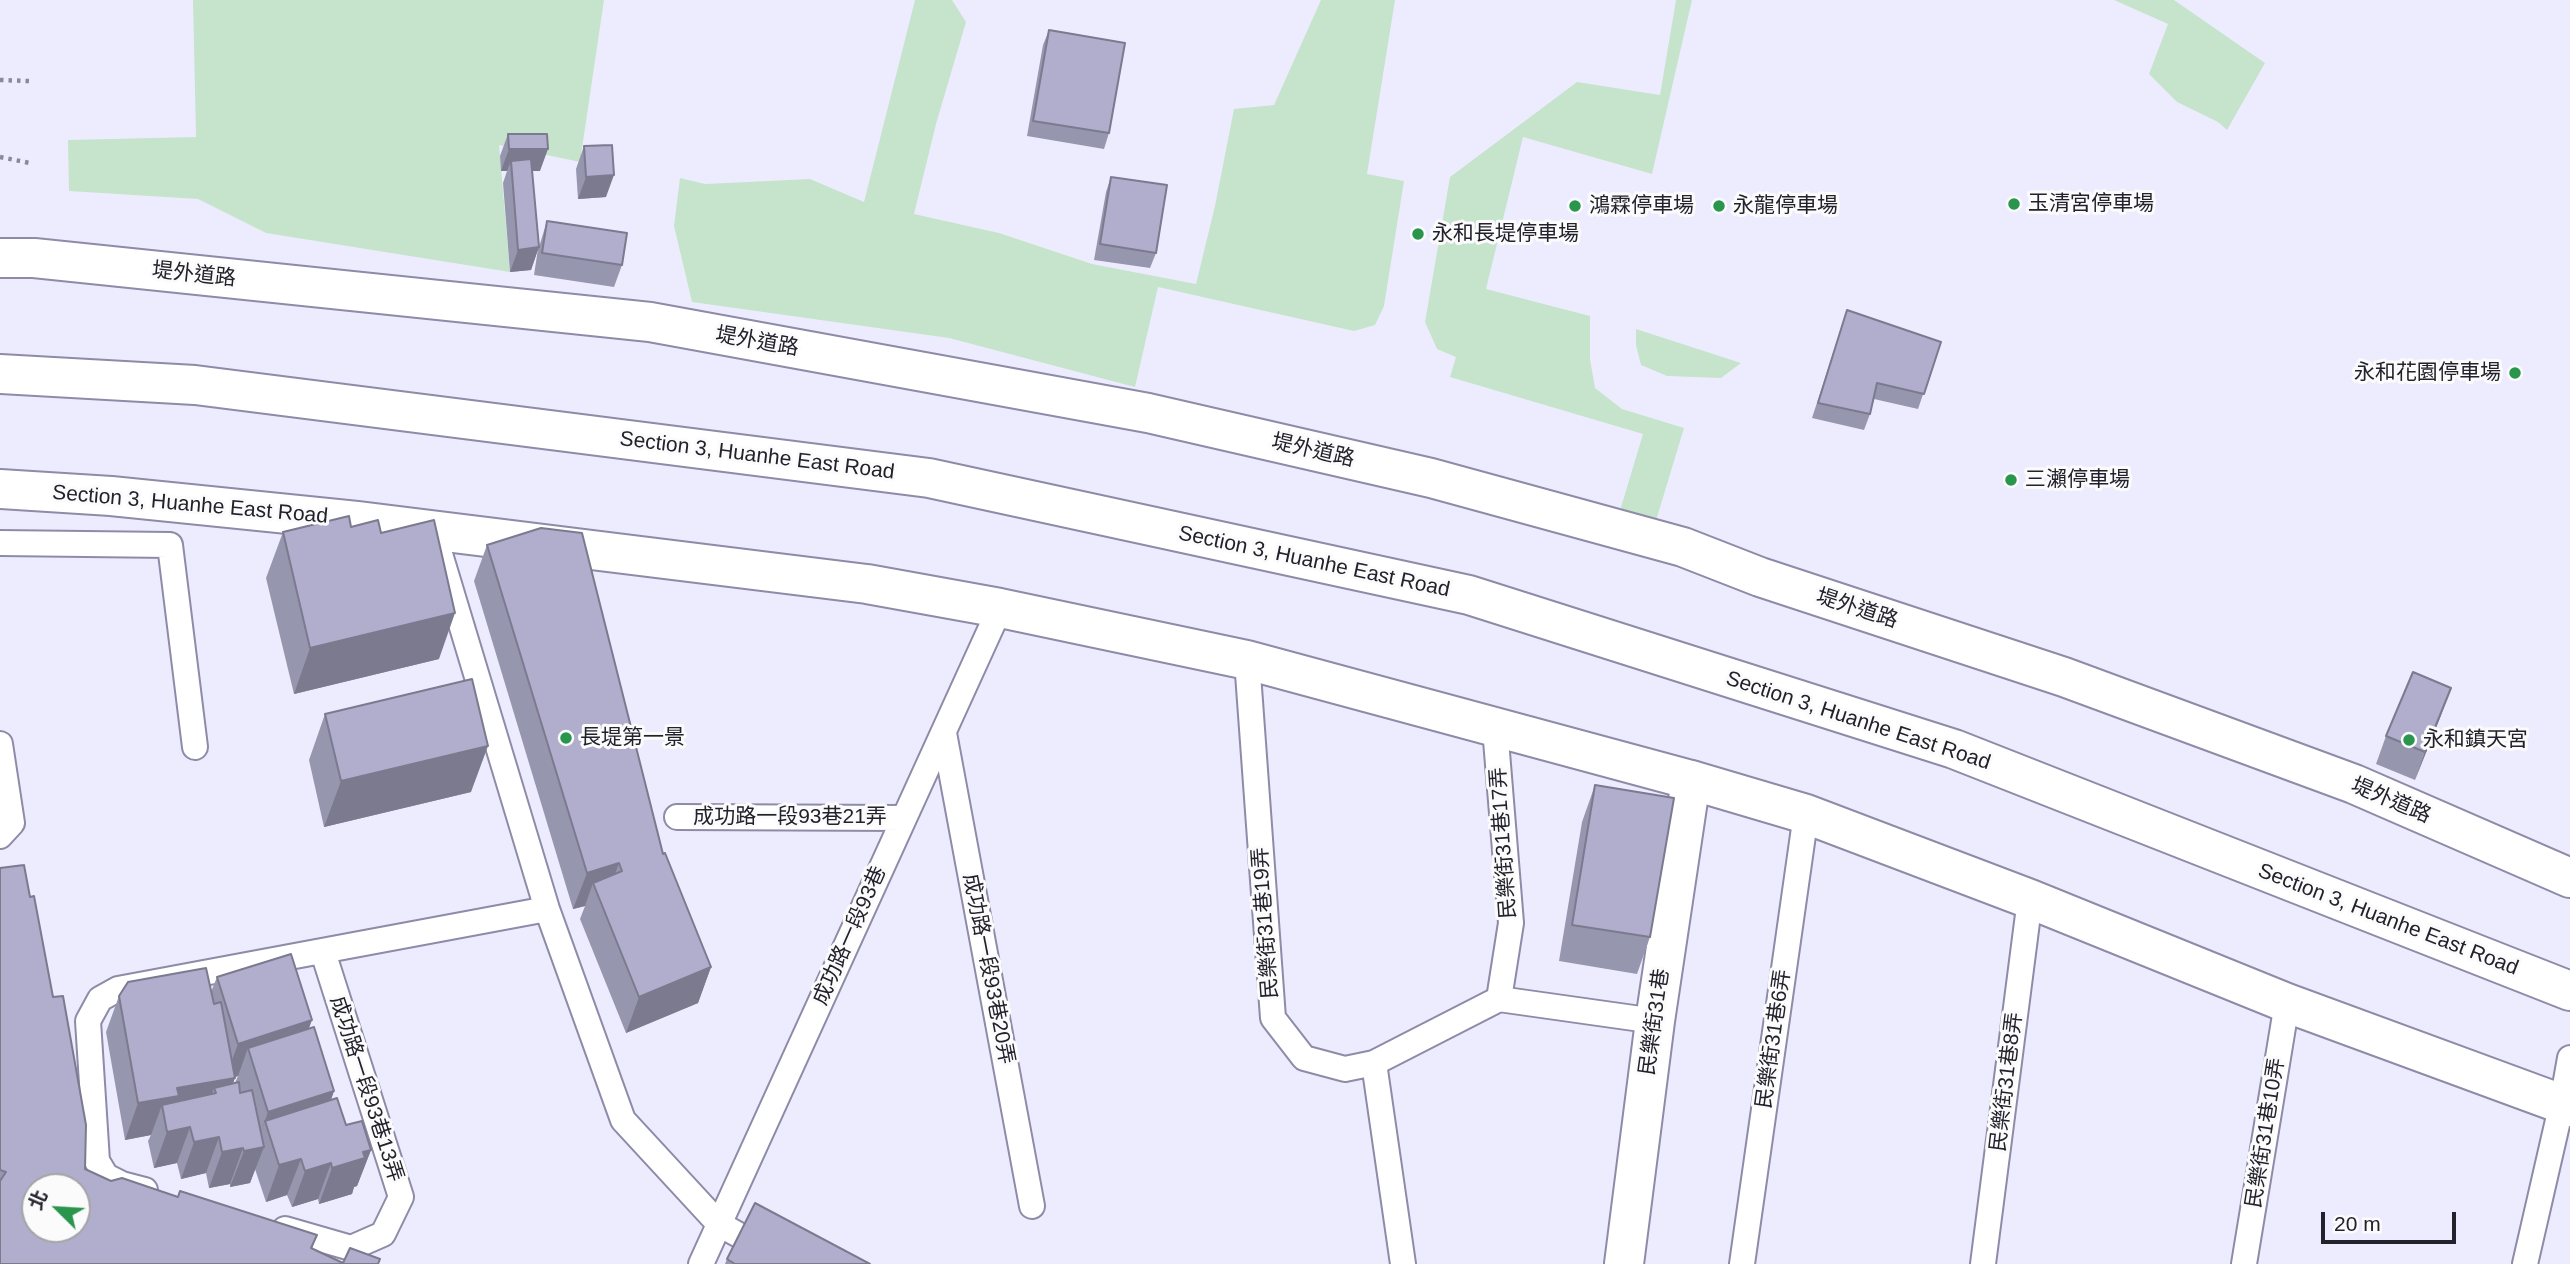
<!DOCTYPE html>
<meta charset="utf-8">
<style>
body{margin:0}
#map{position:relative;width:2570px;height:1264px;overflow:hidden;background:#edecff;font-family:Helvetica,"Noto Sans TC",sans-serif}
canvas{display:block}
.north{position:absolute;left:21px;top:1173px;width:70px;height:70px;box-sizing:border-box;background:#fbfbfb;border:2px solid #a4a4a8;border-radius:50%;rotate:294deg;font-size:19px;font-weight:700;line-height:28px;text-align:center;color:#22212c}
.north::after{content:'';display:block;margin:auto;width:24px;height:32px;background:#29954d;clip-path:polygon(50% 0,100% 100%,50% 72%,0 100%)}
.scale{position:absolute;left:2321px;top:1212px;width:135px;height:32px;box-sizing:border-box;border:4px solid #22212c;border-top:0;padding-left:9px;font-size:21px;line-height:24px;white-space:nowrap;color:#22212c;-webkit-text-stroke:5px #fbfbfb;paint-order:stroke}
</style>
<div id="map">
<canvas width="2570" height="1264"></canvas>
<div class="north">北</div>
<div class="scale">20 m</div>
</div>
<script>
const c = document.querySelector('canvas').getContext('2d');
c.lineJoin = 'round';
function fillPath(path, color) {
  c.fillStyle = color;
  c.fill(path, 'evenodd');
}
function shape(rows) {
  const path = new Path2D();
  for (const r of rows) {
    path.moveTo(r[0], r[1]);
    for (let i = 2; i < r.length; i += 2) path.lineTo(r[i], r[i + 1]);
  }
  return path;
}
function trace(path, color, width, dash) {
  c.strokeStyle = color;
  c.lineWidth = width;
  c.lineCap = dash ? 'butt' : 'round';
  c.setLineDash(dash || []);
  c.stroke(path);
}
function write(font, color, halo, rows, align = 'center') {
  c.font = font + ' Helvetica,"Noto Sans TC",sans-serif';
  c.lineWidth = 6;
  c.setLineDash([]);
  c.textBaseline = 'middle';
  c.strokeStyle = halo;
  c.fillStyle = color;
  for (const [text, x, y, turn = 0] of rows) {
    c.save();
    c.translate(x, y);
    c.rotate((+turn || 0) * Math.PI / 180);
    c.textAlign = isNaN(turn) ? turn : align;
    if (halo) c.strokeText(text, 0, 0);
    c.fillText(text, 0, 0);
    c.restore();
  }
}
fillPath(shape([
 [193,0,604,0,580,162,499,145,510,272,266,233,198,199,69,191,68,140,196,137],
 [915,0,952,0,966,22,936,124,914,214,999,233,1092,264,1196,284,1215,206,1234,109,1274,105,1321,0,1395,0,1367,174,1404,181,1384,306,1375,325,1354,331,1158,287,1135,387,949,338,692,302,674,226,680,178,705,184,810,179,864,202],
 [1676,0,1692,0,1652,174,1523,137,1486,289,1590,316,1590,359,1595,388,1622,409,1684,428,1655,524,1619,514,1643,434,1450,377,1456,357,1437,349,1425,322,1450,177,1577,82,1660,95],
 [2114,0,2174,0,2265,63,2227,130,2218,122,2177,102,2149,74,2168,24],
 [1636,329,1741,363,1721,378,1667,376,1641,365,1636,345]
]), '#c6e4cb');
const service = shape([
 [0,543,170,545,195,747],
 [440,554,547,909,623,1120,719,1224,791,1264],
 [1247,660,1273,1018,1304,1058,1345,1069,1374,1063,1499,999,1655,1021],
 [1495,728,1511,923,1499,999],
 [944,733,1032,1206],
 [0,744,12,823,0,836],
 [677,817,904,818],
 [1374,1063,1403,1264],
 [145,1190,122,1184,106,1176,97,1161,88,1021,100,999,118,989,547,909],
 [285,1229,351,1248,383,1234,401,1197,323,952],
 [701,1264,1000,608],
 [1742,1264,1806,814],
 [1983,1264,2030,899],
 [2244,1264,2287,1003],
 [2525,1264,2562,1103,2570,1058]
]);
const minor = shape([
 [0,258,34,258,650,322,1148,413,1431,478,1683,547,1760,577,2064,677,2354,784,2570,878],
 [1624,1264,1655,1021,1691,780]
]);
const tertiary = shape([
 [0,374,195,385,929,478,1469,595,1954,749,2570,991],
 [0,489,111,496,357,521,867,584,1000,608,1247,660,1691,780,1806,814,2030,899,2287,1003,2570,1107]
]);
trace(service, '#8d8ba7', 28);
trace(minor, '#8d8ba7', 42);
trace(tertiary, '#8d8ba7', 42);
trace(shape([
 [0,80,29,81],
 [0,157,30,163]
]), '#8a8998', 4.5, [3.5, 5]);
trace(service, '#fff', 24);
trace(minor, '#fff', 38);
trace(tertiary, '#fff', 38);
fillPath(shape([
 [1049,30,1109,133,1104,149,1027,136,1043,45],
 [508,134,540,171,532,171,539,247,547,221,622,265,614,287,534,275,538,249,531,270,510,272,503,183,507,171,501,171,500,156],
 [584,146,606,197,578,199,576,169],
 [1111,177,1156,253,1150,268,1094,260,1106,192],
 [1847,310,1941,342,1918,409,1874,399,1870,414,1864,430,1812,418],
 [351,527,381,533,439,659,294,694,266,578,283,532],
 [487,545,663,854,711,967,698,1003,626,1033,580,919,585,906,573,909,474,581],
 [325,714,471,792,324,827,309,760],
 [2441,715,2415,780,2376,764,2386,736],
 [1595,785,1650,937,1637,974,1559,961,1582,822],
 [0,868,85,1169,111,1181,178,1197,317,1235,312,1249,343,1263,0,1264],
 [217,977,309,1029,334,1091,331,1100,346,1125,371,1150,357,1186,354,1187,352,1194,319,1204,318,1199,292,1207,287,1195,266,1202,255,1169,250,1183,230,1187,230,1184,209,1188,206,1173,181,1179,177,1163,154,1168,148,1141,151,1135,125,1140,106,1032,119,996,211,992],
 [238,1076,235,1083,233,1083,235,1077],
 [727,1259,870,1264,725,1264]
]), '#9796af');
fillPath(shape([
 [509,149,548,149,540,171,512,171,511,161,507,171,501,171],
 [614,175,606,197,578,199,586,177],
 [539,247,531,270,510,272,518,250],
 [455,613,439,659,294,694,310,648],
 [2451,688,2441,715,2415,780,2425,752],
 [488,746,471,792,324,827,341,781],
 [619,863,606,899,593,883,585,906,573,909,587,873],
 [711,967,698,1003,626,1033,639,997],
 [312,1020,299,1056,248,1048,238,1076,229,1079,235,1078,222,1114,214,1088,203,1117,162,1105,151,1135,125,1140,138,1103,177,1088,225,1079,238,1044],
 [334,1091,321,1127,265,1121,255,1148,268,1112],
 [190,1127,177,1163,154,1168,167,1132],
 [219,1137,206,1173,181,1179,194,1142],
 [264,1147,250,1183,230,1187,244,1151],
 [243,1148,230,1184,209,1188,222,1152],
 [371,1150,357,1186,354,1187,352,1194,319,1204,332,1168,363,1152],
 [301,1159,287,1195,266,1202,279,1165],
 [331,1163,318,1199,292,1207,305,1171]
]), '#7b7a8f');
const building = shape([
 [1049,30,1125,43,1109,133,1033,121,1049,30],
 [508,134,547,134,548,149,509,149,508,134],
 [612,145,614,175,586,177,584,146,612,145],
 [531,159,539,247,518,250,511,161,531,159],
 [1111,177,1167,185,1156,253,1100,244,1111,177],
 [547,221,627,233,622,265,542,253,547,221],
 [1847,310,1941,342,1924,394,1877,383,1870,414,1818,403,1847,310],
 [349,516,351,527,378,520,381,533,434,520,455,613,310,648,283,532,349,516],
 [541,528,582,533,663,854,665,853,711,967,639,997,593,883,622,871,619,863,587,873,487,545,541,528],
 [2413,672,2451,688,2425,752,2386,736,2413,672],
 [472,679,488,746,341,781,325,714,472,679],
 [1595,785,1674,798,1650,937,1572,925,1595,785],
 [24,865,30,897,34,896,53,997,63,996,86,1125,85,1169,111,1181,122,1178,178,1197,180,1191,317,1235,311,1248,343,1263,350,1248,380,1259,378,1264,0,1264,0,1181,6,1172,0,1170,0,868,24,865],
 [35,1187,77,1187,77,1229,35,1229,35,1187],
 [291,954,312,1020,238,1044,217,977,291,954],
 [206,968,214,1004,221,1002,235,1078,177,1088,179,1096,138,1103,119,996,128,982,206,968],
 [314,1027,334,1091,268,1112,248,1048,314,1027],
 [239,1082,240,1093,252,1090,264,1147,244,1151,243,1148,222,1152,219,1137,194,1142,190,1127,167,1132,162,1105,216,1093,214,1088,239,1082],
 [337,1098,346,1125,362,1121,371,1150,363,1152,365,1158,332,1168,331,1163,305,1171,301,1159,279,1165,265,1121,337,1098],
 [755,1203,870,1264,735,1264,727,1259,755,1203]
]);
fillPath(building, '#b0aecc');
trace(building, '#7b7a8f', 2);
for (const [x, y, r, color] of [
 [2014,204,7,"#29954d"],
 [1575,206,7,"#29954d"],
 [1719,206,7,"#29954d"],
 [1418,234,7,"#29954d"],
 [2515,373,7,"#29954d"],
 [2011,480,7,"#29954d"],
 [566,738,7,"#29954d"],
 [2409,740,7,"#29954d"]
]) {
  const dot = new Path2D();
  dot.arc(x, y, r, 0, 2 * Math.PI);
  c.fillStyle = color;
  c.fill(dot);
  trace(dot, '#fbfbfb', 2.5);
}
write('21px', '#22212c', '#fbfbfb', [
 ["玉清宮停車場",2028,204],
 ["鴻霖停車場",1589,206],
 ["永龍停車場",1733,206],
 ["永和長堤停車場",1432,234],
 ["永和花園停車場",2501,373,"right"],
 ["三瀨停車場",2025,480],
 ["長堤第一景",580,738],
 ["永和鎮天宮",2423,740]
], 'left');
write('21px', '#22212c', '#fbfbfb', [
 ["堤外道路",194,275,6],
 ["堤外道路",757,342,10],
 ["堤外道路",1313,451,13],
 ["Section 3, Huanhe East Road",757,456,7],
 ["Section 3, Huanhe East Road",190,505,5],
 ["Section 3, Huanhe East Road",1314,562,12],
 ["堤外道路",1857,609,18],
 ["Section 3, Huanhe East Road",1858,721,18],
 ["堤外道路",2391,801,23],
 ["成功路一段93巷21弄",790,817],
 ["民樂街31巷17弄",1504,843,-94],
 ["Section 3, Huanhe East Road",2388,920,21],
 ["民樂街31巷19弄",1266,923,-94],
 ["成功路一段93巷",850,936,-66],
 ["成功路一段93巷20弄",988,969,79],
 ["民樂街31巷",1655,1022,-82],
 ["民樂街31巷6弄",1774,1039,-82],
 ["民樂街31巷8弄",2007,1082,-83],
 ["成功路一段93巷13弄",366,1089,72],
 ["民樂街31巷10弄",2266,1133,-81]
]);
</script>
